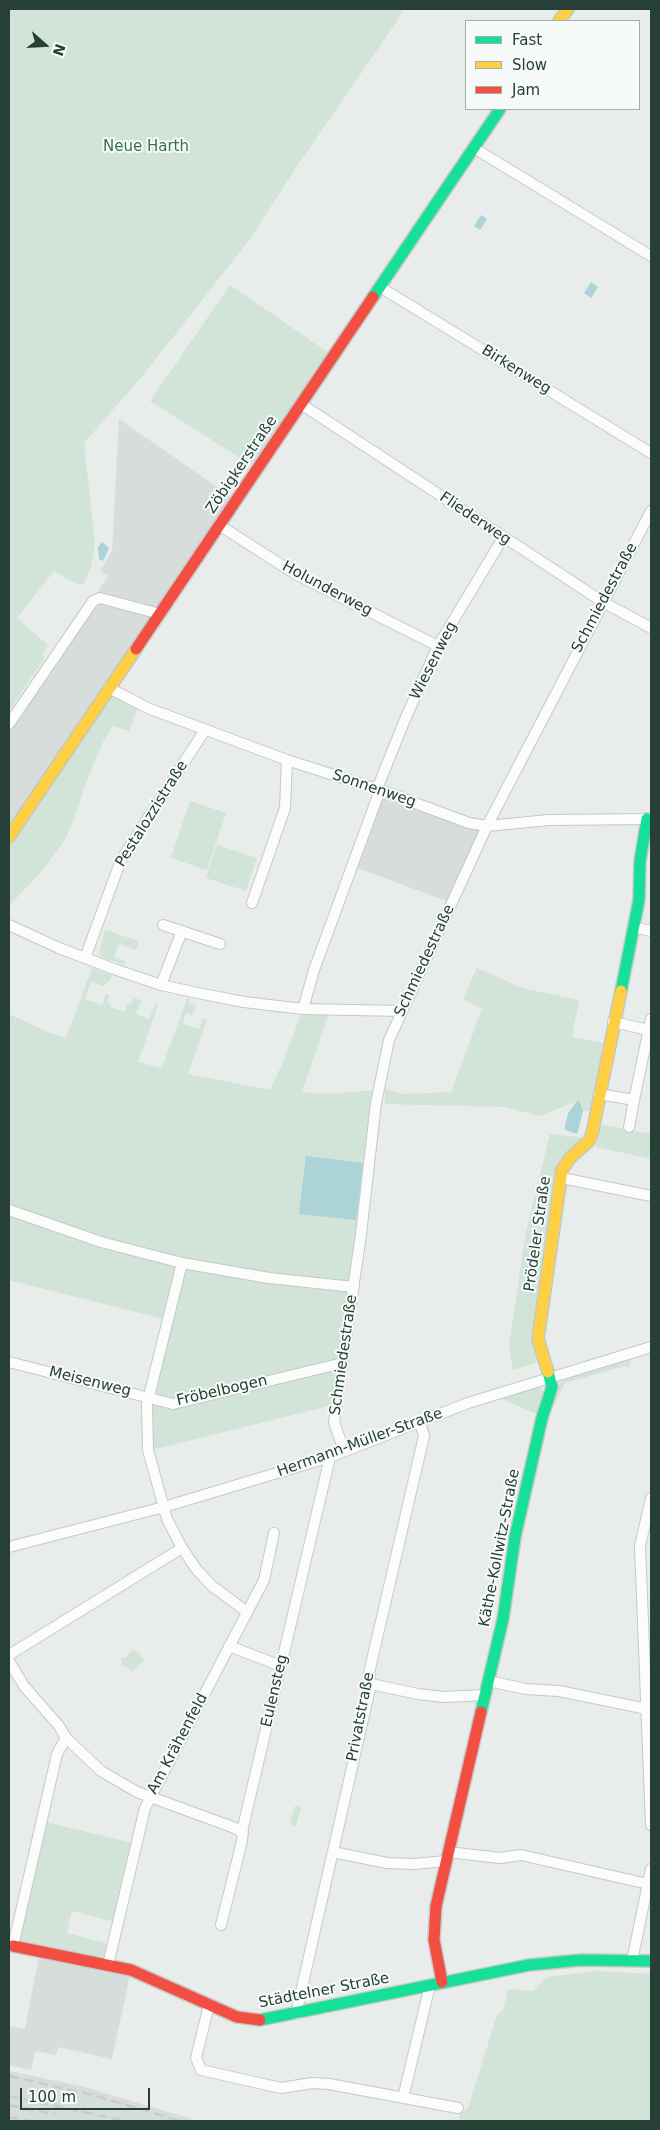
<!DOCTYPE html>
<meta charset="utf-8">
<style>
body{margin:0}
#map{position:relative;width:660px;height:2130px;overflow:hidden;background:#e8ecea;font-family:"DejaVu Sans",sans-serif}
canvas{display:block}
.frame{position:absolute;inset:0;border:10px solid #263f37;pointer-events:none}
.legend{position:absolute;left:465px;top:20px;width:175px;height:90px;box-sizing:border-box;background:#f6faf8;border:1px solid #a3afab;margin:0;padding:6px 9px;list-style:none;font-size:15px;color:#263f37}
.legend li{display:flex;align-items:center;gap:10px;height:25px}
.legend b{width:25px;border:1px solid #a3afab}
.north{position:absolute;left:20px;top:20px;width:50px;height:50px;-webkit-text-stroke:4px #f6faf8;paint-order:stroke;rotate:109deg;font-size:14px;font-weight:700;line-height:20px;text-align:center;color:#263f37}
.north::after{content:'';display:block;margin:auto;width:18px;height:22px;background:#263f37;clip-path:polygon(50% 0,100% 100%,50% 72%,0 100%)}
.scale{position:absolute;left:20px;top:2088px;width:130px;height:22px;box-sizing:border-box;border:2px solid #263f37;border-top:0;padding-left:6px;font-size:15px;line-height:18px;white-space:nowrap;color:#263f37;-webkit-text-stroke:4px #f6faf8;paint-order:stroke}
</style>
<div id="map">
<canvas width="660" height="2130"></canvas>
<div class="frame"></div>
<ul class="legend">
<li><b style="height:6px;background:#16e098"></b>Fast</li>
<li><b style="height:6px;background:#ffcf43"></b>Slow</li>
<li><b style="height:6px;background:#f24e42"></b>Jam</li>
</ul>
<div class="north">N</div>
<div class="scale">100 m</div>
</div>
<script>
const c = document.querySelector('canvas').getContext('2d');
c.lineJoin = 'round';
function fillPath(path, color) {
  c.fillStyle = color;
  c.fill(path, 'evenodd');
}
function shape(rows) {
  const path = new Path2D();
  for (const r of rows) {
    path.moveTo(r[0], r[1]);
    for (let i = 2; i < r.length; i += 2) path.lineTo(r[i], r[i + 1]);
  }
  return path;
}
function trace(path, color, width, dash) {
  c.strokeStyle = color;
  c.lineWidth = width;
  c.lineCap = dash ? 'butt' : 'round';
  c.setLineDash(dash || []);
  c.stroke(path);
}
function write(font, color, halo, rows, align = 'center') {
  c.font = font + ' "DejaVu Sans",sans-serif';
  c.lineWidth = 4;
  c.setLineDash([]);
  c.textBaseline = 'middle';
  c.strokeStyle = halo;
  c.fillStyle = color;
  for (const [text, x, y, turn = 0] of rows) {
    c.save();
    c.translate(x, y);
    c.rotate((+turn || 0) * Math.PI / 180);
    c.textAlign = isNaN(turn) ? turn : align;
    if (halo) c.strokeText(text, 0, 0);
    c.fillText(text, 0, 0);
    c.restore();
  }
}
fillPath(shape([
 [119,419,236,500,9,837,9,724,98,599,100,588,108,576,100,571,112,551],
 [380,790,487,826,452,903,352,866],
 [40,1951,131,1970,112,2059,58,2047,56,2055,35,2051,31,2070,9,2065,9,2026,25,2029],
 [9,2071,81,2086,198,2121,9,2121]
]), '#d6ddda');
fillPath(shape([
 [9,9,404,9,395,24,293,172,250,239,144,374,84,443,95,543,91,567,84,584,78,585,54,571,17,618,48,645,42,654,45,657,9,711],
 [230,285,329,353,251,465,150,401],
 [109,688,139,704,129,731,113,726,103,742,87,780,74,819,65,840,41,872,9,906,9,837],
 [190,801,226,813,207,870,171,858],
 [217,845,257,858,246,891,206,878],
 [105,930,139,941,136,950,119,944,114,957,125,961,124,965,102,957,99,953],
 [92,968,112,975,110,980,103,986,91,982,85,999,102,1005,106,994,110,996,107,1002,111,1004,110,1007,124,1012,128,1003,131,1004,134,998,141,1000,136,1014,149,1019,155,1004,158,1005,138,1062,162,1068,187,998,190,999,188,1003,196,1005,192,1015,186,1013,183,1024,199,1029,203,1018,207,1020,188,1074,270,1090,283,1062,303,1009,330,1010,302,1092,325,1094,379,1090,337,1404,148,1451,147,1404,168,1320,9,1280,9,1014,48,1032,66,1038],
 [477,968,522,988,579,1000,572,1037,604,1043,591,1111,583,1111,581,1102,577,1101,540,1116,505,1107,385,1104,385,1089,401,1094,451,1092,482,1009,463,999],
 [600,1124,651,1134,651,1159,596,1147],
 [550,1134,586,1138,566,1157,540,1361,513,1370,509,1345,526,1232],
 [631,1358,629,1368,626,1366,565,1383,547,1420,556,1389,561,1382,570,1377],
 [536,1387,544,1391,539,1415,500,1398],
 [133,1649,141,1655,144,1660,132,1672,126,1666,121,1666,121,1658,126,1657],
 [298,1806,301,1808,296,1825,293,1826,290,1823,294,1807],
 [42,1821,136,1844,119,1923,72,1911,69,1922,67,1933,113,1945,108,1965,13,1946],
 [596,1971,651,1974,651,2121,459,2121,460,2114,468,2108,497,2015,503,2011,508,1989,533,1991,547,1977]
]), '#d2e4d7');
fillPath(shape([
 [481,215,487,219,480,230,474,226],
 [591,282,598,287,591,298,584,293],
 [102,542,109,548,103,561,99,559,98,547],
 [577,1101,580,1102,583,1111,577,1134,565,1130,565,1126,568,1113],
 [306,1156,363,1163,356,1220,299,1214]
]), '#acd3d7');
const street = shape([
 [474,148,651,256],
 [380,287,651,453],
 [301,404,603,602,651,628],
 [219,525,297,575,438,646],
 [109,688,150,709,287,760,380,790,469,823,487,826,549,820,651,819],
 [9,724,93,601,100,598,160,614],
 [377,789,406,717,438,646,503,538],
 [252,903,285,808,287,760],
 [9,925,59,948,114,969,161,985,198,993,244,1002,303,1009,402,1011],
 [163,925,220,944],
 [633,927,651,931],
 [85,958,121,860,205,730],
 [161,985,182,931],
 [303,1009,314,970,380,790],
 [613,1022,649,1030],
 [599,1094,634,1100,651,1019],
 [629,1127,634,1100],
 [562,1178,651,1196],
 [9,1210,101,1242,182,1263,269,1278,354,1287],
 [182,1263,147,1404,148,1450,167,1519,182,1548,197,1570,212,1586,246,1611],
 [9,1362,173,1404,343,1363],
 [344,1451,334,1422,361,1234,376,1103,389,1040,487,826,651,511],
 [651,1498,640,1546,651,1825],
 [9,1547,164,1507,330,1457,468,1403,651,1347],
 [229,1646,281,1666],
 [9,1655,182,1548],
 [9,1661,24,1686,59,1726,66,1738,101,1771,137,1792,235,1828,243,1833],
 [488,1681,526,1689,559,1691,647,1709],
 [371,1684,418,1694,444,1697,485,1695],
 [333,1852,387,1863,414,1864,446,1861],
 [448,1852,500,1858,521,1855,648,1884],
 [221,1925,242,1841,243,1827,330,1457],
 [13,1946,57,1754,66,1738],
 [632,1961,651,1869],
 [108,1965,145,1808,264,1580,274,1533],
 [209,2005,196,2058,201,2070,281,2088,312,2083,329,2084,458,2108],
 [296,2014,371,1684,369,1673,424,1436,420,1422],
 [403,2098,430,1985]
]);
const fast = shape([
 [373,297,500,109],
 [621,991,639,900,640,861,647,819],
 [481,1712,503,1619,515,1537,542,1418,552,1387,548,1372],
 [260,2020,529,1965,581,1960,651,1961]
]);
const slow = shape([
 [559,21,568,9],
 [9,837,136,649],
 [548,1372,538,1339,562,1170,571,1157,589,1141,592,1134,621,991]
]);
const jam = shape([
 [136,649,373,297],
 [13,1946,131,1970,237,2017,260,2020],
 [442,1982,434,1940,436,1906,481,1712]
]);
trace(street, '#c5c9c7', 12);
trace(fast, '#c4c9c7', 14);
trace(slow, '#c4c9c7', 14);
trace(jam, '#c4c9c7', 14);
trace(street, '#fcfcfc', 10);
trace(fast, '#16e098', 11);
trace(slow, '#ffcf43', 11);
trace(jam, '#f24e42', 11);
trace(shape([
 [9,2076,93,2095,180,2121],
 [9,2096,125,2121],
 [9,2105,55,2114],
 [9,2117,31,2121]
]), '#c9cccb', 2.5, [10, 5]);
write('15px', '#327448', '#f6faf8', [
 ["Neue Harth",146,147]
]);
write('15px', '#263f37', '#f6faf8', [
 ["Birkenweg",516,370,32],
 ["Zöbigkerstraße",242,465,-56],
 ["Fliederweg",475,519,34],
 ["Holunderweg",327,589,28],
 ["Schmiedestraße",605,598,-62],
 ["Wiesenweg",434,661,-63],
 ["Sonnenweg",374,789,19],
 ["Pestalozzistraße",152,814,-58],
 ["Schmiedestraße",425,961,-65],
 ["Prödeler Straße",538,1234,-82],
 ["Schmiedestraße",344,1355,-82],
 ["Meisenweg",90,1382,14],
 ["Fröbelbogen",222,1391,-13],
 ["Hermann-Müller-Straße",360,1443,-20],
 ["Käthe-Kollwitz-Straße",500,1548,-79],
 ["Eulensteg",275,1691,-77],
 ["Privatstraße",361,1717,-79],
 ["Am Krähenfeld",178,1744,-62],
 ["Städtelner Straße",324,1991,-11]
]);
</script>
